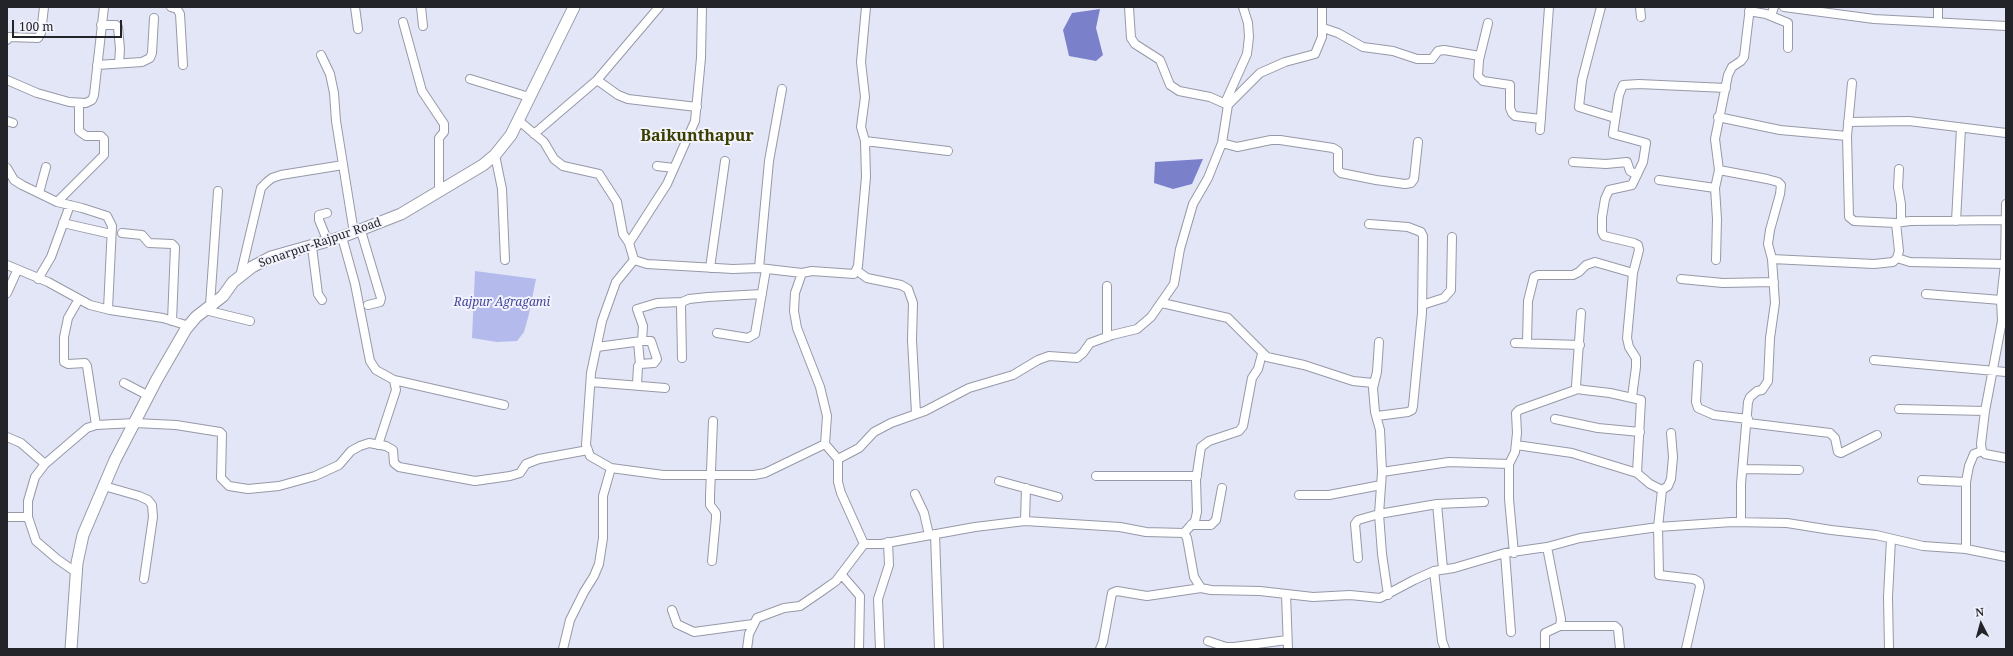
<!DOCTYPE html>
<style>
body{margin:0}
#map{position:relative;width:2013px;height:656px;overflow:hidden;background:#e3e6f6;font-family:"Noto Serif",serif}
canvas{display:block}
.frame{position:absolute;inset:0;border:8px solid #232429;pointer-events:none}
.north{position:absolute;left:1961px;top:604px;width:40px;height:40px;-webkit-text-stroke:3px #f2f3fd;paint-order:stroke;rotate:354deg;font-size:11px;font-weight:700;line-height:16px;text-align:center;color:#232429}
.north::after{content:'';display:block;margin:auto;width:14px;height:18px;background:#232429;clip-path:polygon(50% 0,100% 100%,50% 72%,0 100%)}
.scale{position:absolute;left:12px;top:20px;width:110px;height:18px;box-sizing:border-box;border:2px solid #232429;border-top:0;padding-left:5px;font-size:12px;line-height:14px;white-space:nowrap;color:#232429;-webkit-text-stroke:3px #f2f3fd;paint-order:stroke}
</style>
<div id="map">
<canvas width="2013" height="656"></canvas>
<div class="frame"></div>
<div class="north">N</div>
<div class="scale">100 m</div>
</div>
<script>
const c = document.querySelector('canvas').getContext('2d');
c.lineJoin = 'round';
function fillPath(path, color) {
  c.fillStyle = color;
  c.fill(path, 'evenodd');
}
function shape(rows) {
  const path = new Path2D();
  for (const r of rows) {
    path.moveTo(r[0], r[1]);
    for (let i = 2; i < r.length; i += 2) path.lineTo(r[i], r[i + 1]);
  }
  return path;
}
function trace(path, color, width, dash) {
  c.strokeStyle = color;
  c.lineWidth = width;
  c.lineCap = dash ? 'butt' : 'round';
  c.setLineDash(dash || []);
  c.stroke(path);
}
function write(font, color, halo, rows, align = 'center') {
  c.font = font + ' "Noto Serif",serif';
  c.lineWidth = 4;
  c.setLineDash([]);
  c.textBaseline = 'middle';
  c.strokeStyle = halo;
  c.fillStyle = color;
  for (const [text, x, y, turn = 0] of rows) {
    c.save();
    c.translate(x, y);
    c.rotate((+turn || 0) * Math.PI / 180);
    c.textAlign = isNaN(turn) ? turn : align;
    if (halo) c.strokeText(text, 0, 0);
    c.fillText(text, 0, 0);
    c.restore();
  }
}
fillPath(shape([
 [475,271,536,279,529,314,524,332,517,341,497,342,472,338]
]), '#b4bbec');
fillPath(shape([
 [1100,9,1096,28,1103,55,1096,61,1069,56,1063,30,1072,13],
 [1203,159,1192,184,1173,189,1154,183,1155,162]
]), '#7a81ca');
const minor = shape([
 [171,7,177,9,180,14,183,65],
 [355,7,358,29],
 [421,7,423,26],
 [1129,7,1131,38,1135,44,1160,60,1170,85,1179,91,1210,97,1228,105,1222,143,1208,178,1193,204,1180,249,1174,284,1151,317,1137,329,1112,335,1090,343,1083,353,1077,358,1049,356,1038,360,1013,375,969,388,925,411,891,423,874,432,859,448,838,459,838,482,841,493,864,544,881,544,975,527,1025,521,1120,527,1146,532,1184,533,1187,538,1194,577,1201,588,1211,590,1260,591,1313,597,1350,595,1380,598,1414,580,1434,571,1454,568,1505,553,1547,547,1580,538,1658,527,1732,522,1787,523,1831,530,1876,535,1923,546,1966,549,2006,557],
 [1601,7,1582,80,1579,107,1615,118],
 [1640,7,1641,17],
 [1784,7,1874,19,2006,26],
 [1938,7,1938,21],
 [1749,11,1766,14,1788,23,1788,48],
 [1771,16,1774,7],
 [403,22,422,91,444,124,444,132,439,138,439,190],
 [1488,23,1479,60,1478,76,1483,81,1510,85,1510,108,1512,113,1515,116,1541,119],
 [101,25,116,25,118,27,120,49,119,63],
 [1323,28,1338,33,1363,47,1393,51,1417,59,1432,59,1438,51,1444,50,1480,56],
 [7,40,8,37,38,38,41,33,44,7],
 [321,55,330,74,334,93,336,121,354,233],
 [97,65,142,62,150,58,152,53,154,18],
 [470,79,529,97],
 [7,80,37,93,69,102,86,103,92,100,94,95,104,7],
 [597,80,618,95,628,99,697,107],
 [1852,83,1847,136,1849,217,1854,221,1896,223,1910,221,2005,220],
 [1225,103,1247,54,1249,37,1248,23,1243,7],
 [1228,105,1260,73,1285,62,1315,54,1322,37,1322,7],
 [1718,117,1780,130,1847,136],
 [518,120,544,142,554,159,563,166,599,174,617,202,623,234,629,243,634,260,647,264,733,269,759,268,802,273,812,271,854,274,858,266,866,177,865,141,861,127,865,97,861,62,866,7],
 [7,121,13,123],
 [1848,122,1909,121,2006,133],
 [1540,130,1549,7],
 [534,134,597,80,659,7],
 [865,141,948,151],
 [1222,143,1237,147,1271,140,1280,140,1333,148,1338,151,1338,170,1341,173,1376,180,1405,184,1411,183,1414,179,1418,142],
 [495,155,502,189,505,260],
 [1573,162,1606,164,1627,162,1630,171,1637,175],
 [657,166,674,168],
 [7,168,14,180,22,185,57,202,82,208,107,216,112,226,108,309],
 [1899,169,1898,187,1901,204,1901,222],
 [1719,170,1767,179,1778,182,1781,185,1780,194,1770,230,1768,244,1772,259,1775,303,1770,338,1768,381,1762,390,1757,391,1750,397,1748,402,1741,484,1741,522],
 [1659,180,1715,188],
 [39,193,46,167],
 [57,202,104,155,104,139,101,136,86,136,79,131,79,103],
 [2006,204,2005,264,2001,300,2002,321,1985,411,1981,444,1982,451,1985,454,2006,458],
 [327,213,319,215,319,220,328,242],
 [1956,221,1961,128],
 [63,223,111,234],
 [1369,224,1408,227,1421,232,1423,236,1422,313,1413,406,1412,410,1408,412,1377,416],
 [361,231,381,298,380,302,368,305],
 [122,233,142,235,149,243,172,244,175,247,172,321],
 [342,237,355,284,370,361,376,370,394,380,396,390,378,445],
 [629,243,667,184,695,121,701,58,702,7],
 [312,247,318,294,322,300],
 [1897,258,1910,262,2005,264],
 [1772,259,1874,264,1893,262,1897,258,1899,251,1896,223],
 [634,260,616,282,602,321,591,373,586,445,590,456,611,468,663,475,754,475,765,473,825,444],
 [1716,260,1717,219,1715,188,1719,170,1715,139,1728,75,1732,67,1741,61,1744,57,1750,7],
 [7,265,48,282,90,305,110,310,163,318,189,326],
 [710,268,725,161],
 [759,268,769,161,782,89],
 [856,270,867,278,901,285,908,289,913,303,912,340,916,413],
 [802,273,795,293,794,311,797,328,820,387,827,416,825,444,838,459],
 [240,277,261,188,267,182,272,178,281,175,343,165],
 [38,279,51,257,70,205],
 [1681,279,1723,283,1774,282],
 [1107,286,1107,337],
 [7,293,17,271],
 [1926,294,2001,300],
 [79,299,68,318,64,337,64,362,68,364,85,363,87,366,96,425],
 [1162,303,1228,318,1267,357,1304,365,1353,381,1373,383],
 [210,305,218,191],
 [1422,305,1444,298,1451,290,1452,237],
 [205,310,250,321],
 [1581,313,1576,386,1578,389,1584,390,1610,393,1641,400,1637,473],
 [717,333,748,338,755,334,766,269],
 [638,342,640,364,654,363,657,359,651,341,642,341],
 [1379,342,1377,372,1373,388,1375,412,1380,430,1382,472,1379,514,1382,554,1388,595],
 [1515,343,1580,345],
 [1527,343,1528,301,1534,277,1538,275,1573,275,1579,272,1586,265,1595,262,1633,273],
 [597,347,642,341,643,326,637,309,657,303,682,302],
 [682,358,681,306,682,302,689,299,708,297,762,294],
 [1874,360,2006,372],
 [1698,365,1696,402,1698,408,1714,415,1748,419],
 [394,380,504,405],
 [591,382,665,388],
 [124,383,149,396],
 [637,385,638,366,640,364],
 [1632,397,1636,367,1636,358,1629,347,1627,338,1633,273,1639,250,1638,245,1634,243,1604,236,1602,232,1602,217,1605,199,1609,190,1632,185,1643,162,1646,143,1613,134,1619,95,1623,85,1639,84,1726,88],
 [1899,409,1985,411],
 [1555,419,1598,428,1640,432],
 [1748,423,1830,433,1835,438,1838,452,1841,453,1877,435],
 [7,437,21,443,45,464],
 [1516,445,1572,453,1637,473,1650,484,1662,490,1668,486,1671,479,1673,457,1671,433],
 [1743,469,1799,470],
 [1382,472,1449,462,1509,464],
 [1096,476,1197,476],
 [1922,480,1966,482],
 [999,481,1058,497],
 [104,486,139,496,148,500,152,505,153,517,144,579],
 [1662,490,1658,527,1659,575,1694,579,1699,582,1700,587,1686,649],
 [915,494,924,513,929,535],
 [1299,495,1329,495,1381,485],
 [1437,504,1443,569],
 [7,517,28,517,36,541,57,559,77,573],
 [28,517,28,501,35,477,45,464,87,428,96,425,135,423,176,425,220,432,222,434,221,478,229,486,248,489,279,486,315,476,339,465,351,451,360,446,369,443,386,446,393,450,394,463,399,467,475,481,510,476,520,473,526,464,539,459,588,450],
 [1025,521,1026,488],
 [1191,525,1211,525,1216,520,1222,488],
 [1184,533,1195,521,1197,512,1196,480,1201,447,1209,441,1239,431,1243,426,1252,378,1258,369,1262,354],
 [935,534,939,649],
 [1966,549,1966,482,1969,466,1974,454,1982,451],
 [1505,553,1511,632],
 [1514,553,1509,499,1509,464,1515,452,1517,433,1516,413,1519,410,1578,389],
 [1358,558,1355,524,1358,520,1379,514,1437,504,1484,502],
 [712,561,716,518,716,513,710,505,710,496,713,421],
 [1434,571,1442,641,1445,649],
 [841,574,860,596,859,649],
 [1286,594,1288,649],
 [672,610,677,624,694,632,753,624],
 [1560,626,1615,626,1618,629,1620,649],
 [1208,641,1226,647,1234,647,1287,640],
 [563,649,570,620,584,592,594,576,599,564,603,538,603,496,611,468],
 [747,649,749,634,757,618,784,608,800,606,822,591,836,581,864,544],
 [880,649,878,599,889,565,888,542],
 [1100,649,1103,642,1112,593,1117,591,1147,596,1201,588],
 [1545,649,1545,633,1560,626,1561,619,1547,547],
 [1889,649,1888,597,1891,539]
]);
const secondary = shape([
 [71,649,77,563,83,535,115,460,157,379,186,329,196,317,223,296,233,282,252,267,271,257,342,237,401,214,483,165,495,155,511,135,574,7]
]);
trace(minor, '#9699a7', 10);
trace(secondary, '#9699a7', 13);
trace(minor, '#fff', 8);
trace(secondary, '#fff', 11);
write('12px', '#232429', '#f2f3fd', [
 ["Sonarpur-Rajpur Road",320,243,-19]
]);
write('italic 12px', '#43459c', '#f2f3fd', [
 ["Rajpur Agragami",502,303]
]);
write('bold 16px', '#3b3f00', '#f2f3fd', [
 ["Baikunthapur",697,136]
]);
</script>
